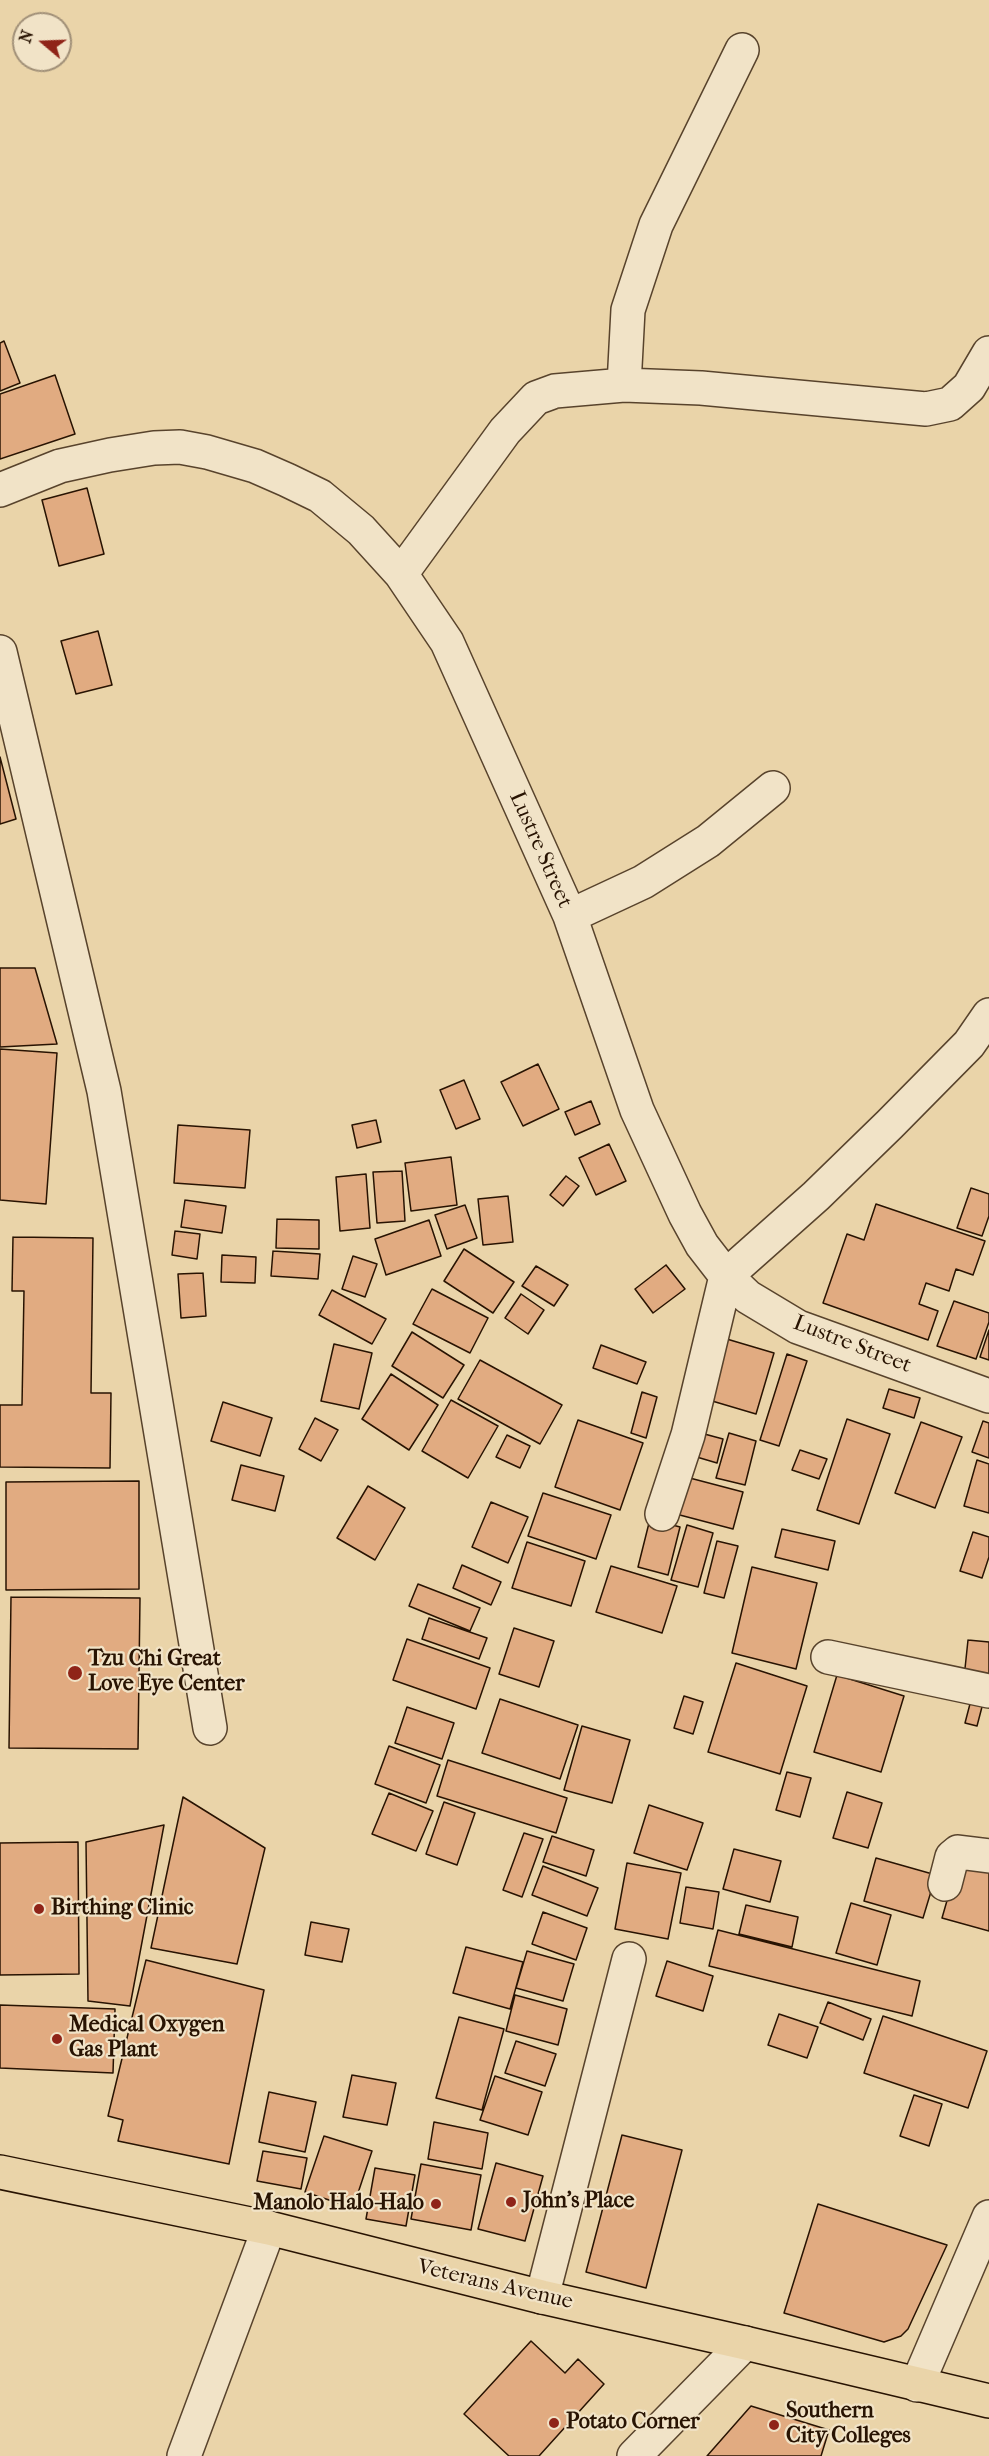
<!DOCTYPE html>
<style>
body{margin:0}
#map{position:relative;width:989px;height:2456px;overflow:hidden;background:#ead4a9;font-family:"IM FELL French Canon",serif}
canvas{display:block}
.north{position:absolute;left:12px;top:12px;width:60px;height:60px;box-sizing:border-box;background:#f1e3c7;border:2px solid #a19078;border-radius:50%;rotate:289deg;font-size:16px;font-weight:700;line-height:24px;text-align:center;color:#281302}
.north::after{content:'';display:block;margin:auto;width:21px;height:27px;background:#8f2418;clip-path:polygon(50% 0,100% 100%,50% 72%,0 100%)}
</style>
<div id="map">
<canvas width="989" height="2456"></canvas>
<div class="north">N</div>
</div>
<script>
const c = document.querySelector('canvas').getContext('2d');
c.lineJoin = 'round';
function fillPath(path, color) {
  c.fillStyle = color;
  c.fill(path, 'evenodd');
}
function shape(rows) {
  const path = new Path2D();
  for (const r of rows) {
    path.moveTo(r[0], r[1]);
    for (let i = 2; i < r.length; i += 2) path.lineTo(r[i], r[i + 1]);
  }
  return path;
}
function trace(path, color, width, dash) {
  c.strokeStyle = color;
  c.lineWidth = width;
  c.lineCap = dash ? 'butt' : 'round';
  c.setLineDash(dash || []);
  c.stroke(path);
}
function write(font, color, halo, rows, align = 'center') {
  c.font = font + ' "IM FELL French Canon",serif';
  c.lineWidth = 4.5;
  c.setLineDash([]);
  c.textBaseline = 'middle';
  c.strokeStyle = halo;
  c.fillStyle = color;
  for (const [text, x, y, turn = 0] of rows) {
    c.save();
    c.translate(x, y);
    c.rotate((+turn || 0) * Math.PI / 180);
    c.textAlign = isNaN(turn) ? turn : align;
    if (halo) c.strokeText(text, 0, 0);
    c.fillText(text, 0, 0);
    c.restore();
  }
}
const building = shape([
 [4,341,20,383,0,391,0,343,4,341],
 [55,375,75,434,0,459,0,394,55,375],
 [87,488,104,554,59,566,42,500,87,488],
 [98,631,112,685,76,694,61,641,98,631],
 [0,757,16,819,0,824,0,757],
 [0,968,35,968,57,1044,0,1047,0,968],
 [0,1049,57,1053,46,1204,0,1200,0,1049],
 [538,1064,559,1109,523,1126,501,1082,538,1064],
 [464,1080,480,1119,456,1129,440,1090,464,1080],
 [591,1101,600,1124,575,1135,565,1112,591,1101],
 [376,1120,381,1142,357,1148,352,1125,376,1120],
 [178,1125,250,1130,245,1188,174,1183,178,1125],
 [609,1144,626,1181,596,1195,579,1158,609,1144],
 [451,1157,457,1205,411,1211,405,1163,451,1157],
 [402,1171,405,1221,377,1223,373,1172,402,1171],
 [366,1174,370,1228,340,1231,336,1177,366,1174],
 [566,1176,579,1186,563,1206,550,1195,566,1176],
 [971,1188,989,1194,989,1216,982,1236,957,1228,971,1188],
 [508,1196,513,1242,483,1245,478,1199,508,1196],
 [185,1200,226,1206,222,1233,181,1227,185,1200],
 [876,1204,985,1241,973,1275,956,1269,949,1291,926,1283,919,1304,938,1311,928,1340,823,1303,847,1234,864,1240,876,1204],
 [465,1205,477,1238,447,1249,435,1215,465,1205],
 [277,1219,319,1220,319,1249,276,1248,277,1219],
 [429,1220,441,1256,386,1275,375,1239,429,1220],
 [175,1231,200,1234,197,1259,172,1255,175,1231],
 [13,1237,93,1238,91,1393,111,1393,110,1468,0,1467,0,1405,22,1405,24,1291,12,1291,13,1237],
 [464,1249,514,1282,493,1313,444,1281,464,1249],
 [273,1251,320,1254,318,1279,271,1276,273,1251],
 [222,1255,256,1257,255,1283,221,1282,222,1255],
 [353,1256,377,1264,365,1297,342,1289,353,1256],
 [666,1265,685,1289,653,1313,635,1289,666,1265],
 [536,1266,568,1285,554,1306,522,1286,536,1266],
 [203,1273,206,1316,181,1318,178,1274,203,1273],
 [432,1289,488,1318,470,1353,413,1324,432,1289],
 [332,1290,386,1319,372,1344,319,1315,332,1290],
 [521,1294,544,1310,528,1334,505,1318,521,1294],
 [954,1301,989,1313,989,1322,976,1359,937,1346,954,1301],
 [989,1330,989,1360,980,1357,989,1330],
 [412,1332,464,1365,443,1398,392,1366,412,1332],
 [720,1337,774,1353,756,1414,702,1398,720,1337],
 [334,1344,372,1353,359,1409,321,1401,334,1344],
 [601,1345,646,1362,637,1384,593,1368,601,1345],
 [787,1354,807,1361,779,1446,760,1440,787,1354],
 [480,1360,562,1405,540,1444,458,1399,480,1360],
 [391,1374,438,1405,409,1450,362,1419,391,1374],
 [889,1389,920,1398,914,1418,883,1408,889,1389],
 [642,1392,657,1397,646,1438,631,1433,642,1392],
 [451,1400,498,1426,468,1478,422,1451,451,1400],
 [223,1402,272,1418,260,1456,211,1441,223,1402],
 [315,1418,338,1430,321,1461,299,1449,315,1418],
 [847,1419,890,1434,859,1524,817,1510,847,1419],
 [578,1420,643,1443,620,1510,555,1487,578,1420],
 [983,1421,989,1423,989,1458,972,1452,983,1421],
 [921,1422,962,1437,935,1508,895,1493,921,1422],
 [697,1432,723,1439,717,1463,690,1455,697,1432],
 [729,1433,756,1441,745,1485,716,1478,729,1433],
 [507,1435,530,1446,520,1468,496,1457,507,1435],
 [800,1450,827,1459,819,1479,792,1470,800,1450],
 [977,1460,989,1464,989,1513,964,1506,977,1460],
 [241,1465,284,1476,275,1511,232,1500,241,1465],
 [686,1477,743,1492,733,1529,676,1514,686,1477],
 [139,1481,139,1589,6,1590,6,1482,139,1481],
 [368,1486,405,1508,375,1560,337,1538,368,1486],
 [543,1493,611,1515,596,1559,528,1536,543,1493],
 [491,1502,528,1517,508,1563,472,1547,491,1502],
 [650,1519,680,1527,668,1575,638,1567,650,1519],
 [687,1525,713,1533,698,1587,671,1580,687,1525],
 [782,1529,835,1541,828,1570,775,1557,782,1529],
 [973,1532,989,1537,989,1557,982,1578,960,1571,973,1532],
 [717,1541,738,1546,724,1598,704,1593,717,1541],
 [527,1542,585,1561,571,1606,512,1588,527,1542],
 [462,1565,501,1582,491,1605,453,1588,462,1565],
 [611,1566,677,1586,662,1633,596,1612,611,1566],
 [752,1567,817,1583,796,1669,732,1653,752,1567],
 [418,1584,480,1608,470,1631,409,1606,418,1584],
 [11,1597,140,1598,138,1749,9,1748,11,1597],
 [429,1618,487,1638,479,1659,422,1639,429,1618],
 [514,1628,554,1641,539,1687,499,1674,514,1628],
 [407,1639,490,1668,476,1709,393,1680,407,1639],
 [968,1640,989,1642,989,1681,964,1678,968,1640],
 [736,1663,807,1686,780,1774,708,1752,736,1663],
 [837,1675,904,1696,881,1772,814,1752,837,1675],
 [684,1696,703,1702,693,1734,674,1728,684,1696],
 [500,1699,578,1725,560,1779,482,1753,500,1699],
 [971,1700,983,1703,977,1726,965,1723,971,1700],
 [407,1707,454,1723,442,1759,395,1743,407,1707],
 [582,1726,630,1740,612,1803,564,1790,582,1726],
 [389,1746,440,1765,426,1803,375,1784,389,1746],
 [448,1760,567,1798,556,1833,437,1796,448,1760],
 [787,1772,811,1778,800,1817,776,1810,787,1772],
 [847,1792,882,1803,868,1848,833,1838,847,1792],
 [389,1793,433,1811,416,1851,372,1834,389,1793],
 [183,1797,265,1848,237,1964,151,1948,183,1797],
 [444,1802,475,1813,457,1865,426,1854,444,1802],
 [649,1805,703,1823,687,1870,634,1853,649,1805],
 [164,1825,130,2006,88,2001,86,1842,164,1825],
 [524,1833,543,1839,522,1897,503,1890,524,1833],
 [552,1836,594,1850,586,1876,543,1862,552,1836],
 [78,1842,79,1974,0,1975,0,1843,78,1842],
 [734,1849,781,1861,770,1902,723,1889,734,1849],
 [876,1858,936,1875,923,1918,864,1901,876,1858],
 [959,1859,989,1867,989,1931,942,1918,959,1859],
 [627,1863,681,1873,668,1939,615,1929,627,1863],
 [543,1866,598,1888,587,1916,532,1895,543,1866],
 [686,1887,719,1892,713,1929,680,1923,686,1887],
 [851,1903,891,1915,877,1965,836,1953,851,1903],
 [746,1905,798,1917,792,1947,739,1934,746,1905],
 [543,1912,587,1928,576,1960,532,1944,543,1912],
 [311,1922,349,1929,342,1962,305,1955,311,1922],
 [718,1930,920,1981,912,2016,709,1966,718,1930],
 [466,1947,523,1962,510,2009,453,1993,466,1947],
 [527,1951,574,1964,563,2001,516,1988,527,1951],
 [146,1960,264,1990,229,2164,118,2141,123,2120,108,2116,146,1960],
 [667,1961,713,1976,703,2011,656,1996,667,1961],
 [515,1995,567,2009,558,2045,506,2031,515,1995],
 [828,2002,871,2019,863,2040,820,2023,828,2002],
 [0,2005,115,2009,113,2073,0,2068,0,2005],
 [779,2014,818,2027,807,2058,768,2045,779,2014],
 [883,2016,987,2051,968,2108,864,2073,883,2016],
 [459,2017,504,2029,482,2110,436,2098,459,2017],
 [516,2041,556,2054,545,2086,505,2073,516,2041],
 [352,2075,396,2083,387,2125,343,2117,352,2075],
 [495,2076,542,2092,528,2135,480,2120,495,2076],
 [269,2092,316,2102,305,2152,259,2142,269,2092],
 [914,2095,942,2104,929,2146,900,2136,914,2095],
 [434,2122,488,2133,482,2169,428,2159,434,2122],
 [622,2135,682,2150,646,2288,586,2272,622,2135],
 [324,2136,372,2151,353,2208,305,2192,324,2136],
 [263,2151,307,2158,301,2189,257,2181,263,2151],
 [496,2163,543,2176,525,2241,478,2229,496,2163],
 [421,2164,481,2175,471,2230,411,2219,421,2164],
 [375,2168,415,2175,406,2226,366,2219,375,2168],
 [818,2204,947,2245,908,2329,901,2336,884,2342,784,2313,818,2204],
 [531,2341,565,2373,578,2359,604,2384,539,2456,509,2456,464,2414,531,2341],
 [751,2406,829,2430,821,2456,707,2456,751,2406]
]);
fillPath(building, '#e1ab81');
trace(building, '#281302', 1.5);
const minor = shape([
 [624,385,628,310,656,225,742,50],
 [0,490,60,466,110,455,154,448,180,447,207,452,255,466,287,480,320,496,361,530,401,574,447,642,570,916,637,1110,685,1214,702,1245,726,1276,748,1297,798,1327,989,1396],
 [401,574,505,431,536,398,555,391,624,385,701,388,926,409,950,404,969,387,989,353],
 [0,652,104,1091,210,1728],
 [570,916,643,882,708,841,773,788],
 [662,1514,688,1435,726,1276,816,1196,890,1124,969,1044,989,1015],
 [828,1657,989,1691],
 [945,1884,952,1857,958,1852,989,1856],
 [542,2297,629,1959],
 [917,2385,989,2217],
 [184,2456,269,2228],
 [634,2456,745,2343]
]);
const major = shape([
 [0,2172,269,2228,542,2297,745,2343,989,2401]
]);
trace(minor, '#58432c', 36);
trace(major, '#281302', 36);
trace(minor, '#f1e3c7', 33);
trace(major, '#ead4a9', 33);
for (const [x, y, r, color] of [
 [75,1673,8,"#8f2418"],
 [39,1909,6,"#8f2418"],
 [57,2039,6,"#8f2418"],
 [511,2202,6,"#8f2418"],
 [436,2204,6,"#8f2418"],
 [554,2423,6,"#8f2418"],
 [774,2425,6,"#8f2418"]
]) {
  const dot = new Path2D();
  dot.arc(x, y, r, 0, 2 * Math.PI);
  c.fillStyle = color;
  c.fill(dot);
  trace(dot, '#f1e3c7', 2);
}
write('22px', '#281302', '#f1e3c7', [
 ["Lustre Street",540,850,66],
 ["Lustre Street",852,1345,21],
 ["Veterans Avenue",495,2285,13]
]);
write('bold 22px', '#281302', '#f1e3c7', [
 ["Tzu Chi Great",88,1660],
 ["Love Eye Center",88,1685],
 ["Birthing Clinic",51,1909],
 ["Medical Oxygen",69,2026],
 ["Gas Plant",69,2051],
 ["John's Place",523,2202],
 ["Manolo Halo-Halo",424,2204,"right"],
 ["Southern",786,2412],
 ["City Colleges",786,2437],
 ["Potato Corner",566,2423]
], 'left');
</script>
